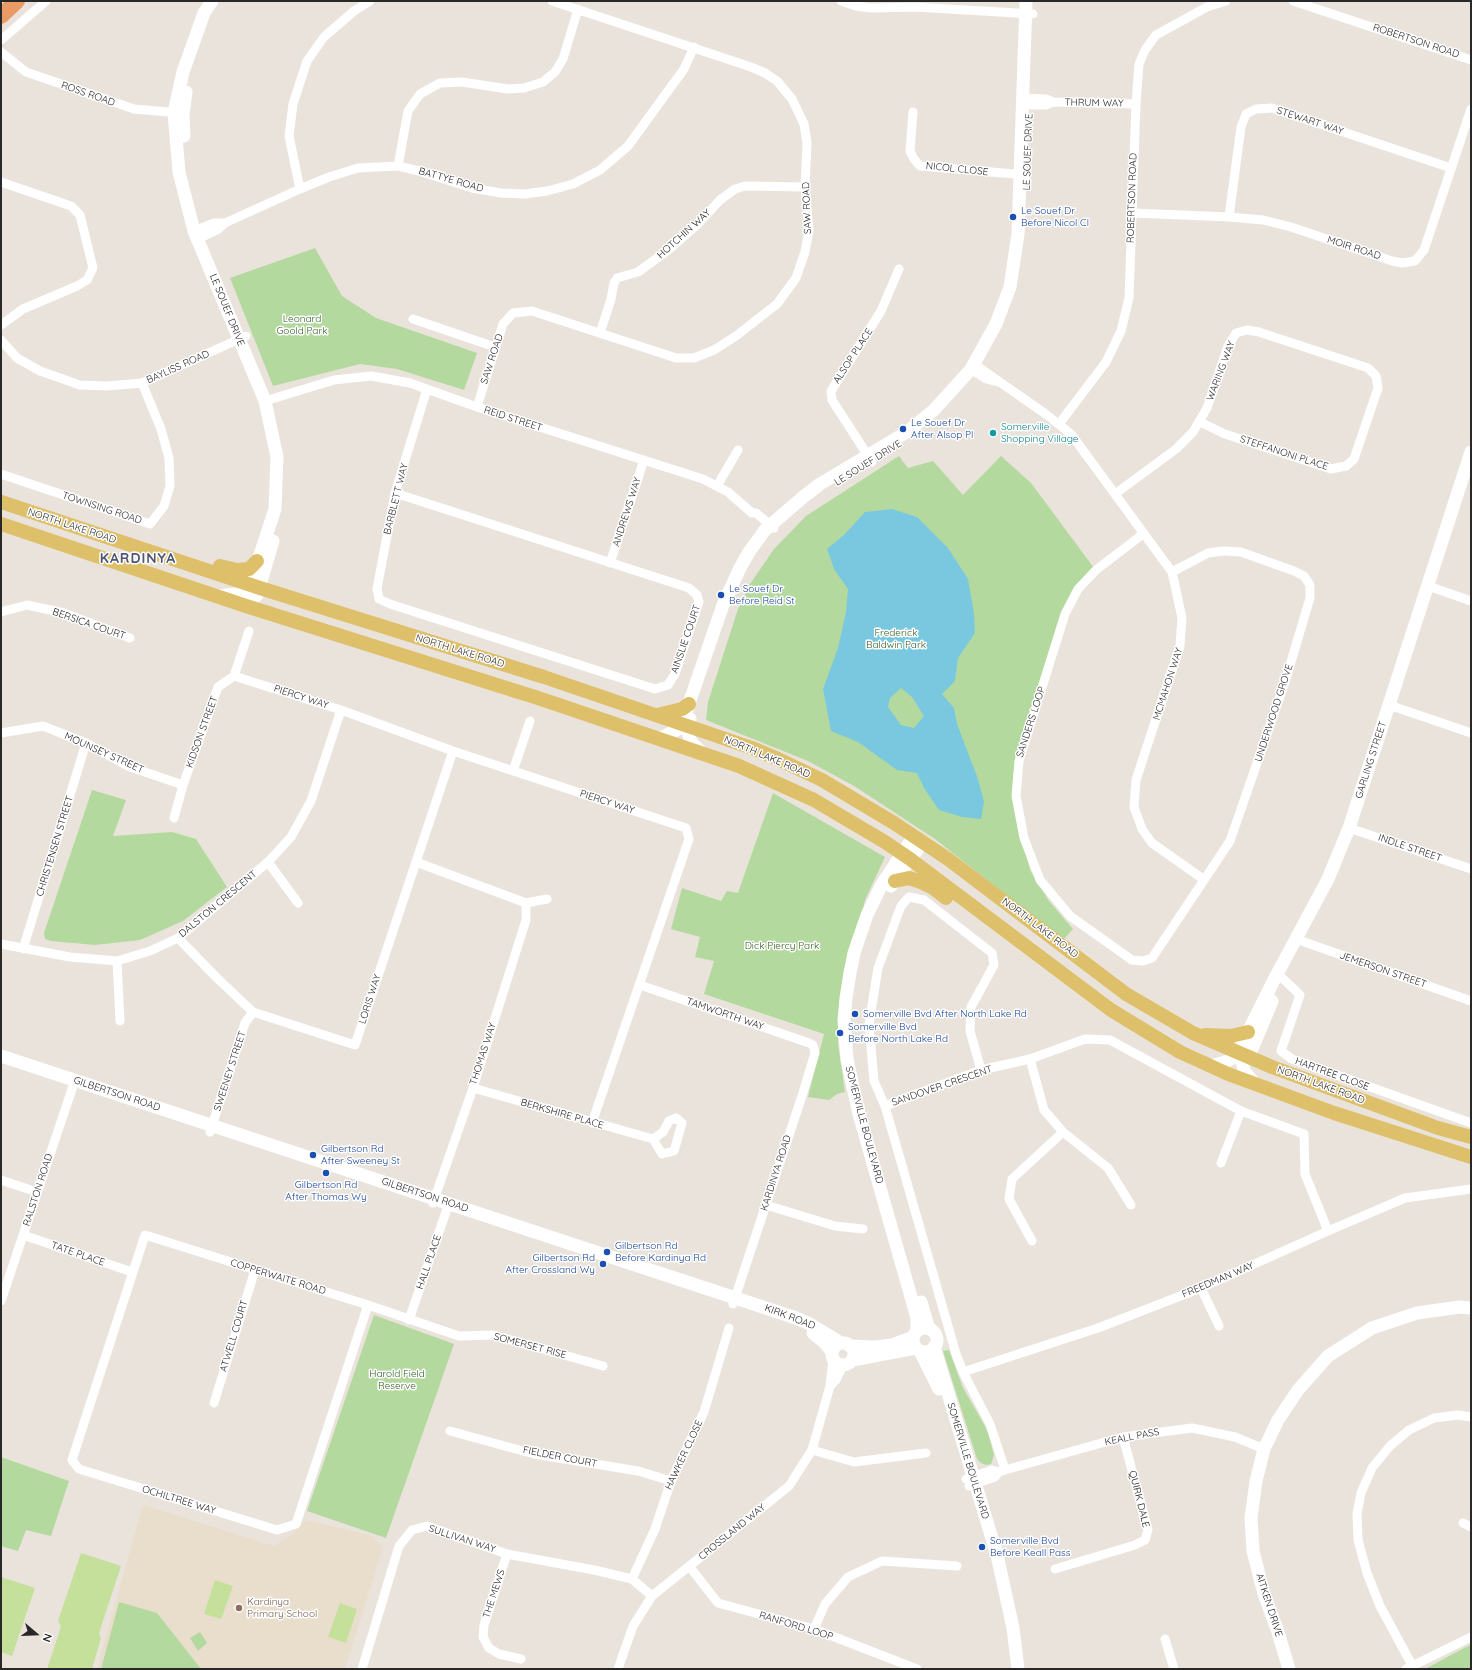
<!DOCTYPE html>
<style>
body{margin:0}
#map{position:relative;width:1472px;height:1670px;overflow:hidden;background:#e9e3db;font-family:Quicksand,sans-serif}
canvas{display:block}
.frame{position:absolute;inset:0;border:2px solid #282828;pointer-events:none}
.north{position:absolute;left:16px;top:1614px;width:40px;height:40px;-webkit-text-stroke:3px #fff;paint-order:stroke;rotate:109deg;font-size:11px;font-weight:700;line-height:16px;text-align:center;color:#282828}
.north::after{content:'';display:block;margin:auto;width:14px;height:18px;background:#282828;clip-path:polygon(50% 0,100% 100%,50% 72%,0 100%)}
</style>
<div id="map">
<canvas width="1472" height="1670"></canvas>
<div class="frame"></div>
<div class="north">N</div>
</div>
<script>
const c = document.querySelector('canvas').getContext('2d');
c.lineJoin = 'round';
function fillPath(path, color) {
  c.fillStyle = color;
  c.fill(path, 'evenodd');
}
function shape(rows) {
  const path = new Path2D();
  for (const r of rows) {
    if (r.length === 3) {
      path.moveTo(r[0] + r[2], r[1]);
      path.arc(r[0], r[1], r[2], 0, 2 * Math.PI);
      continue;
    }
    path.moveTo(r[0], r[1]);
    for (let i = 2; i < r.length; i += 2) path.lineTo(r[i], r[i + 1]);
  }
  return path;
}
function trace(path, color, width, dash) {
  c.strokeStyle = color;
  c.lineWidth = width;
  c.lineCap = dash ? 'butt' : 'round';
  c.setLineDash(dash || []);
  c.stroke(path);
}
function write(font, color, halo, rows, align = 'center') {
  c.font = font + ' Quicksand,sans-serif';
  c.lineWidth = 3;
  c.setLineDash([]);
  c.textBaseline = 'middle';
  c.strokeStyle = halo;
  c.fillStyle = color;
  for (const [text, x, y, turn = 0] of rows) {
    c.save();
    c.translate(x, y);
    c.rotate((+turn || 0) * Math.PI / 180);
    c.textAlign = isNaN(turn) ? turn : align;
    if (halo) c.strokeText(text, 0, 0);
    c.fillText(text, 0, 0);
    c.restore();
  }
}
fillPath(shape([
 [143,1505,274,1546,294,1533,306,1520,372,1536,383,1547,345,1669,97,1669]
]), '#e9decc');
fillPath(shape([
 [315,248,342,296,376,318,477,353,464,390,397,369,360,364,273,386,230,278],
 [899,456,908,468,933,461,963,495,1001,456,1031,483,1094,568,1072,591,1042,676,1015,759,1012,795,1030,870,1049,901,1073,929,1063,940,935,839,854,786,808,761,706,720,708,702,738,609,748,587,774,549,806,516],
 [92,790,126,800,113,836,172,832,196,839,227,887,183,921,140,940,95,945,51,941,45,939,44,933],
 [773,793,885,857,865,900,838,1018,838,1044,845,1092,837,1094,829,1100,808,1097,824,1034,704,994,714,961,695,957,700,937,671,929,682,888,721,901,727,891,738,893],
 [374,1315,454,1344,386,1538,307,1511],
 [949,1350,963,1388,985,1426,989,1436,994,1455,991,1464,986,1465,981,1463,977,1459,943,1351],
 [1,1457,69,1481,51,1536,26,1530,18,1551,1,1546],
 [119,1602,157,1613,201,1669,101,1669],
 [200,1632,207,1643,198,1651,190,1638],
 [1471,1645,1471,1669,1425,1669,1466,1647]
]), '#b4d99e');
fillPath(shape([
 [81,1553,121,1566,99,1633,101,1638,92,1669,47,1669,61,1627,58,1621],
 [1,1577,35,1588,12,1656,1,1652],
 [215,1580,233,1586,221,1619,204,1614],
 [340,1603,357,1609,346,1643,328,1637]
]), '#c5e09b');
fillPath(shape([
 [892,509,917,517,948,548,968,579,974,613,975,633,958,658,955,681,942,694,954,708,957,724,978,779,984,802,981,819,962,817,939,810,924,788,917,773,897,770,858,742,831,731,823,689,838,648,846,612,848,589,834,569,827,549,844,535,865,512],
 [901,688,912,697,924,716,914,728,901,725,888,707,890,698]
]), '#7ac8df');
trace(shape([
 [841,1,856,6,870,8,915,7,1033,14],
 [1293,1,1471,60],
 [1,40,46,1],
 [1,52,26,72,134,109,180,113],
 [1022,98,1046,99,1053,102,1136,104],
 [1022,105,1046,105,1053,102],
 [913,112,910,151,914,159,920,166,1027,175],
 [398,166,408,111,420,94,440,83,462,82,508,89,524,88,543,82,555,72,563,59,578,9],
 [1,182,71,206,80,215,93,268,87,280,77,286,23,309,1,325],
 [300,189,289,136,293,104,307,61,324,37,354,11,370,1],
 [1132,213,1229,217,1263,220,1291,227,1392,261,1402,263,1415,261,1424,250,1471,109],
 [1229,217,1241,127,1246,114,1256,109,1272,108,1451,168],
 [194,231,214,223,225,223],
 [198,239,217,230,225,223,300,189,329,177,358,168,398,166,419,171,472,188,501,193,525,194,547,191,573,184,600,170,628,146,684,69,694,47],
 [413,319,495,347],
 [600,333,611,299,614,283,617,278,638,272,667,251,698,224,720,200,735,189,745,186,805,187],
 [1,340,17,358,40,371,80,385,107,386,142,383,246,336],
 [974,364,1047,415,1071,434,1172,572,1182,618,1180,646,1136,780,1134,807,1142,829,1152,843,1203,879],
 [971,369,986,379,998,382],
 [265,401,334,380,371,376,410,383,477,407,703,479,728,492,752,513,756,513,774,528],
 [477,407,503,324,513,313,532,311,676,358,694,358,714,350,736,336,777,304,796,278,805,252,809,230,805,187,807,143,804,124,792,99,777,81,765,73,751,67,552,1],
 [1059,424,1106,362,1121,331,1129,298,1136,104,1139,64,1145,50,1156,35,1207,7,1226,1],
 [872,462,832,400,831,391,881,311,899,269],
 [1,474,150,524,164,506,170,486,169,458,161,429,142,383],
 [717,486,738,450],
 [395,493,689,588,697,595,699,602,675,674,668,685,655,689,390,604,379,599,377,589,395,493,427,389],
 [1115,494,1176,449,1193,432,1207,408,1228,346,1236,333,1247,330,1259,332,1368,368,1376,376,1378,388,1354,459,1346,466,1331,469,1225,434,1200,422],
 [1143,534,1096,570,1078,589,1065,614,1019,761,1016,796,1024,838,1040,880,1070,916,1132,960,1143,961,1152,958,1230,841,1285,682,1310,598,1310,585,1304,576,1294,571,1241,552,1223,551,1208,553,1172,572],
 [610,563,644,460],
 [1428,586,1471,601],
 [1,612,27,605,64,613,130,638],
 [234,676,341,710,453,751,686,828,689,839,592,1123],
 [1389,705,1471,733],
 [1,733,43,726,86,743,130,767,183,785],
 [513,771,530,721],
 [174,818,183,785,218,687,234,676,249,631],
 [1349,828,1471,869],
 [268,862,298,903],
 [416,862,526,903,547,899],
 [178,938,218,979,253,1012,355,1045,453,751],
 [1296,939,1471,1001],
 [1,944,70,957,117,961,150,951,178,938,268,862,291,837,311,801,341,710],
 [23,949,86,743],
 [117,961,120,1021],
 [1277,973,1300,995,1281,1051,1292,1059,1471,1123],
 [640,985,809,1043,813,1045,815,1053,802,1096,733,1304],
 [1030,1059,1044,1110,1063,1132,1108,1168,1131,1205],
 [473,1088,653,1139,663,1132,669,1121,676,1118,682,1123,674,1151,662,1154,653,1139],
 [885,1106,874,1081,869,1024,878,968,901,906,909,897,924,900,992,953,994,965,971,1007,970,1031,981,1070],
 [210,1132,245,1023,253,1012],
 [1221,1163,1241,1111],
 [1,1180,37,1192],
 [433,1203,473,1088,526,920,526,903],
 [766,1205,835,1226,863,1229],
 [23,1235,132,1272],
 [1032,1241,1009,1199,1012,1179,1063,1132],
 [1201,1288,1219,1326],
 [1,1301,75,1080],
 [368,1305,296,1524,277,1530,79,1469,72,1460,145,1235,368,1305,459,1336,493,1335,603,1366],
 [409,1320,449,1203],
 [963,1372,1098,1328,1201,1288,1328,1231,1405,1198,1471,1189],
 [830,1386,836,1380,843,1365],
 [214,1403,255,1270],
 [450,1431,534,1454,638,1471,671,1481],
 [812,1450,854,1462,926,1453],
 [1005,1470,990,1424,963,1372,956,1354,885,1106,981,1070,1030,1059,1085,1039,1110,1040,1241,1111,1304,1134,1305,1174,1328,1231],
 [966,1479,992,1470,999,1472,1005,1470,1123,1437,1192,1428,1235,1437,1264,1449],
 [969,1486,995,1477,999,1472],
 [1463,1523,1471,1527],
 [507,1554,484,1625,483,1637,489,1648,499,1654,521,1659],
 [689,1566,718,1603,814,1629,917,1669],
 [1055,1569,1135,1545,1145,1540,1148,1530,1123,1437],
 [632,1579,655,1529,671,1481,704,1412,729,1328],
 [814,1629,825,1604,848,1577,882,1561,957,1566],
 [1165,1639,1174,1669],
 [1412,1665,1380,1606,1367,1573,1358,1540,1357,1514,1361,1493,1372,1468,1390,1446,1409,1430,1434,1418,1458,1415,1471,1417],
 [362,1669,399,1546,412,1530,427,1526,507,1554,594,1570,632,1579,652,1596],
 [618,1669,633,1626,652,1596,789,1486,812,1450,830,1386,833,1360],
 [1406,1669,1471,1637]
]), '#fff', 9);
trace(shape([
 [212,1,204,13,183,72,174,113,179,172,194,231,265,401,277,457,275,509,250,585,245,593,218,596],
 [184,136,183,114,186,92],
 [246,606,257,595,273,541],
 [659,739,686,725,690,719],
 [702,753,691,742,686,725,685,715,723,605,740,568,749,552,765,530,802,498,820,484,907,432,934,410,971,369,996,324,1010,287,1018,234,1026,1],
 [914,836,882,884,867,915,854,953,850,973,846,998,844,1020,847,1059,859,1114,917,1318,917,1330],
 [891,886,923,842],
 [1,1056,796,1318,810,1324,841,1343],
 [1211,1066,1225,1062,1252,1049,1272,1001],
 [1255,1084,1244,1071,1241,1054,1242,1044,1276,976,1328,879,1349,828,1471,452],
 [921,1302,929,1329],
 [925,1340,12],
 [813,1333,825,1343,832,1352],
 [843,1354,11],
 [850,1346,876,1347,892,1345,913,1337],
 [934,1347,997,1555,1013,1628,1018,1669],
 [920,1351,939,1389],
 [852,1360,916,1348],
 [1289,1669,1277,1629,1264,1594,1253,1551,1251,1518,1256,1481,1264,1449,1278,1420,1298,1390,1328,1356,1372,1328,1417,1313,1460,1307,1471,1308]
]), '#fff', 13);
trace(shape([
 [1,502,260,588,544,677,752,748,778,759,822,780,894,823,948,859,1126,994,1193,1033,1272,1067,1438,1128,1471,1137],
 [1,524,246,606,538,698,739,766,814,800,885,842,910,859,1111,1010,1180,1052,1228,1074,1334,1113,1471,1157],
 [220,566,237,570,249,569,257,561],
 [657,715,682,709,689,704],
 [895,881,909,878,921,882,933,888,946,898],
 [1205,1035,1231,1036,1248,1032]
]), '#dfc06a', 14);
trace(shape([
 [1,16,17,1]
]), '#ea9a65', 16);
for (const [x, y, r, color] of [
 [1013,217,4,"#1a4fb4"],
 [903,429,4,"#1a4fb4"],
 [993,433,4,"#0f9aa8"],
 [721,595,4,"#1a4fb4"],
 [855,1014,4,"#1a4fb4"],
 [840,1033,4,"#1a4fb4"],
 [313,1155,4,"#1a4fb4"],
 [326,1173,4,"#1a4fb4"],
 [607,1252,4,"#1a4fb4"],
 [603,1264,4,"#1a4fb4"],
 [982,1547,4,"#1a4fb4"],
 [239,1608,4,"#8d6e63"]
]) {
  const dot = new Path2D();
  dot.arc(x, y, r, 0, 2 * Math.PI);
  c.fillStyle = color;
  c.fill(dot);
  trace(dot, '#fff', 1.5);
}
write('10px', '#282828', '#fff', [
 ["ROBERTSON ROAD",1416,41,18],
 ["ROSS ROAD",88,94,19],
 ["THRUM WAY",1094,103,1],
 ["STEWART WAY",1310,121,18],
 ["LE SOUEF DRIVE",1028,152,-88],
 ["NICOL CLOSE",957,169,6],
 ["BATTYE ROAD",451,180,16],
 ["ROBERTSON ROAD",1132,198,-88],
 ["SAW ROAD",807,208,-92],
 ["HOTCHIN WAY",684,234,-42],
 ["MOIR ROAD",1354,248,18],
 ["LE SOUEF DRIVE",227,310,68],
 ["ALSOP PLACE",853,356,-57],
 ["SAW ROAD",492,359,-72],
 ["BAYLISS ROAD",178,367,-24],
 ["WARING WAY",1221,371,-69],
 ["REID STREET",513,419,18],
 ["STEFFANONI PLACE",1284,453,18],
 ["LE SOUEF DRIVE",868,463,-32],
 ["BARBLETT WAY",396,499,-76],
 ["TOWNSING ROAD",102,508,18],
 ["ANDREWS WAY",627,512,-72],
 ["NORTH LAKE ROAD",72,526,18],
 ["BERSICA COURT",89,624,19],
 ["AINSLIE COURT",686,639,-71],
 ["NORTH LAKE ROAD",460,651,17],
 ["MCMAHON WAY",1168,684,-72],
 ["PIERCY WAY",301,697,18],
 ["UNDERWOOD GROVE",1274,713,-72],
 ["SANDERS LOOP",1031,722,-72],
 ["KIDSON STREET",202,732,-70],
 ["MOUNSEY STREET",104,753,24],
 ["NORTH LAKE ROAD",767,757,23],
 ["GARLING STREET",1371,760,-72],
 ["PIERCY WAY",607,802,18],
 ["CHRISTENSEN STREET",55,846,-73],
 ["INDLE STREET",1410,848,19],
 ["DALSTON CRESCENT",218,904,-40],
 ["NORTH LAKE ROAD",1040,928,37],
 ["JEMERSON STREET",1383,970,19],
 ["LORIS WAY",370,999,-72],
 ["TAMWORTH WAY",725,1014,19],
 ["THOMAS WAY",483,1054,-72],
 ["SWEENEY STREET",230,1071,-72],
 ["HARTREE CLOSE",1332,1074,20],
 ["NORTH LAKE ROAD",1321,1085,20],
 ["SANDOVER CRESCENT",942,1086,-19],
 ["GILBERTSON ROAD",117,1094,18],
 ["BERKSHIRE PLACE",562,1114,16],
 ["SOMERVILLE BOULEVARD",864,1125,75],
 ["KARDINYA ROAD",776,1173,-72],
 ["RALSTON ROAD",38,1190,-72],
 ["GILBERTSON ROAD",425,1195,18],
 ["TATE PLACE",78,1254,19],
 ["HALL PLACE",429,1262,-71],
 ["COPPERWAITE ROAD",278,1277,17],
 ["FREEDMAN WAY",1218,1280,-23],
 ["KIRK ROAD",790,1317,21],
 ["ATWELL COURT",234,1336,-73],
 ["SOMERSET RISE",530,1346,15],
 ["KEALL PASS",1132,1437,-11],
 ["HAWKER CLOSE",684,1455,-65],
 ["FIELDER COURT",560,1457,11],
 ["SOMERVILLE BOULEVARD",968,1461,73],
 ["QUIRK DALE",1139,1499,76],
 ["OCHILTREE WAY",179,1500,17],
 ["CROSSLAND WAY",732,1532,-39],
 ["SULLIVAN WAY",462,1539,18],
 ["THE MEWS",494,1594,-72],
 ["AITKEN DRIVE",1269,1605,72],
 ["RANFORD LOOP",796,1626,17]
]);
write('10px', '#164399', '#fff', [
 ["Le Souef Dr",1021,211],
 ["Before Nicol Cl",1021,223],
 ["Le Souef Dr",911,423],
 ["After Alsop Pl",911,435],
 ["Le Souef Dr",729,589],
 ["Before Reid St",729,601],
 ["Somerville Bvd After North Lake Rd",863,1014],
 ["Somerville Bvd",848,1027],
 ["Before North Lake Rd",848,1039],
 ["Gilbertson Rd",321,1149],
 ["After Sweeney St",321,1161],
 ["Gilbertson Rd",326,1185,"center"],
 ["After Thomas Wy",326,1197,"center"],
 ["Gilbertson Rd",615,1246],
 ["Before Kardinya Rd",615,1258],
 ["Gilbertson Rd",595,1258,"right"],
 ["After Crossland Wy",595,1270,"right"],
 ["Somerville Bvd",990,1541],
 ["Before Keall Pass",990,1553]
], 'left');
write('10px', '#305c22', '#fff', [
 ["Leonard",302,319],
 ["Goold Park",302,331],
 ["Frederick",896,633],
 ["Baldwin Park",896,645],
 ["Dick Piercy Park",782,946],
 ["Harold Field",397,1374],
 ["Reserve",397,1386]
]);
write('10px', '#0d838f', '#fff', [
 ["Somerville",1001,427],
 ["Shopping Village",1001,439]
], 'left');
write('10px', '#785e54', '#fff', [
 ["Kardinya",247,1602],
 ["Primary School",247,1614]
], 'left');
c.letterSpacing = '1px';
write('bold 14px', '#4e5673', '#fff', [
 ["KARDINYA",138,559]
]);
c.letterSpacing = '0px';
</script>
